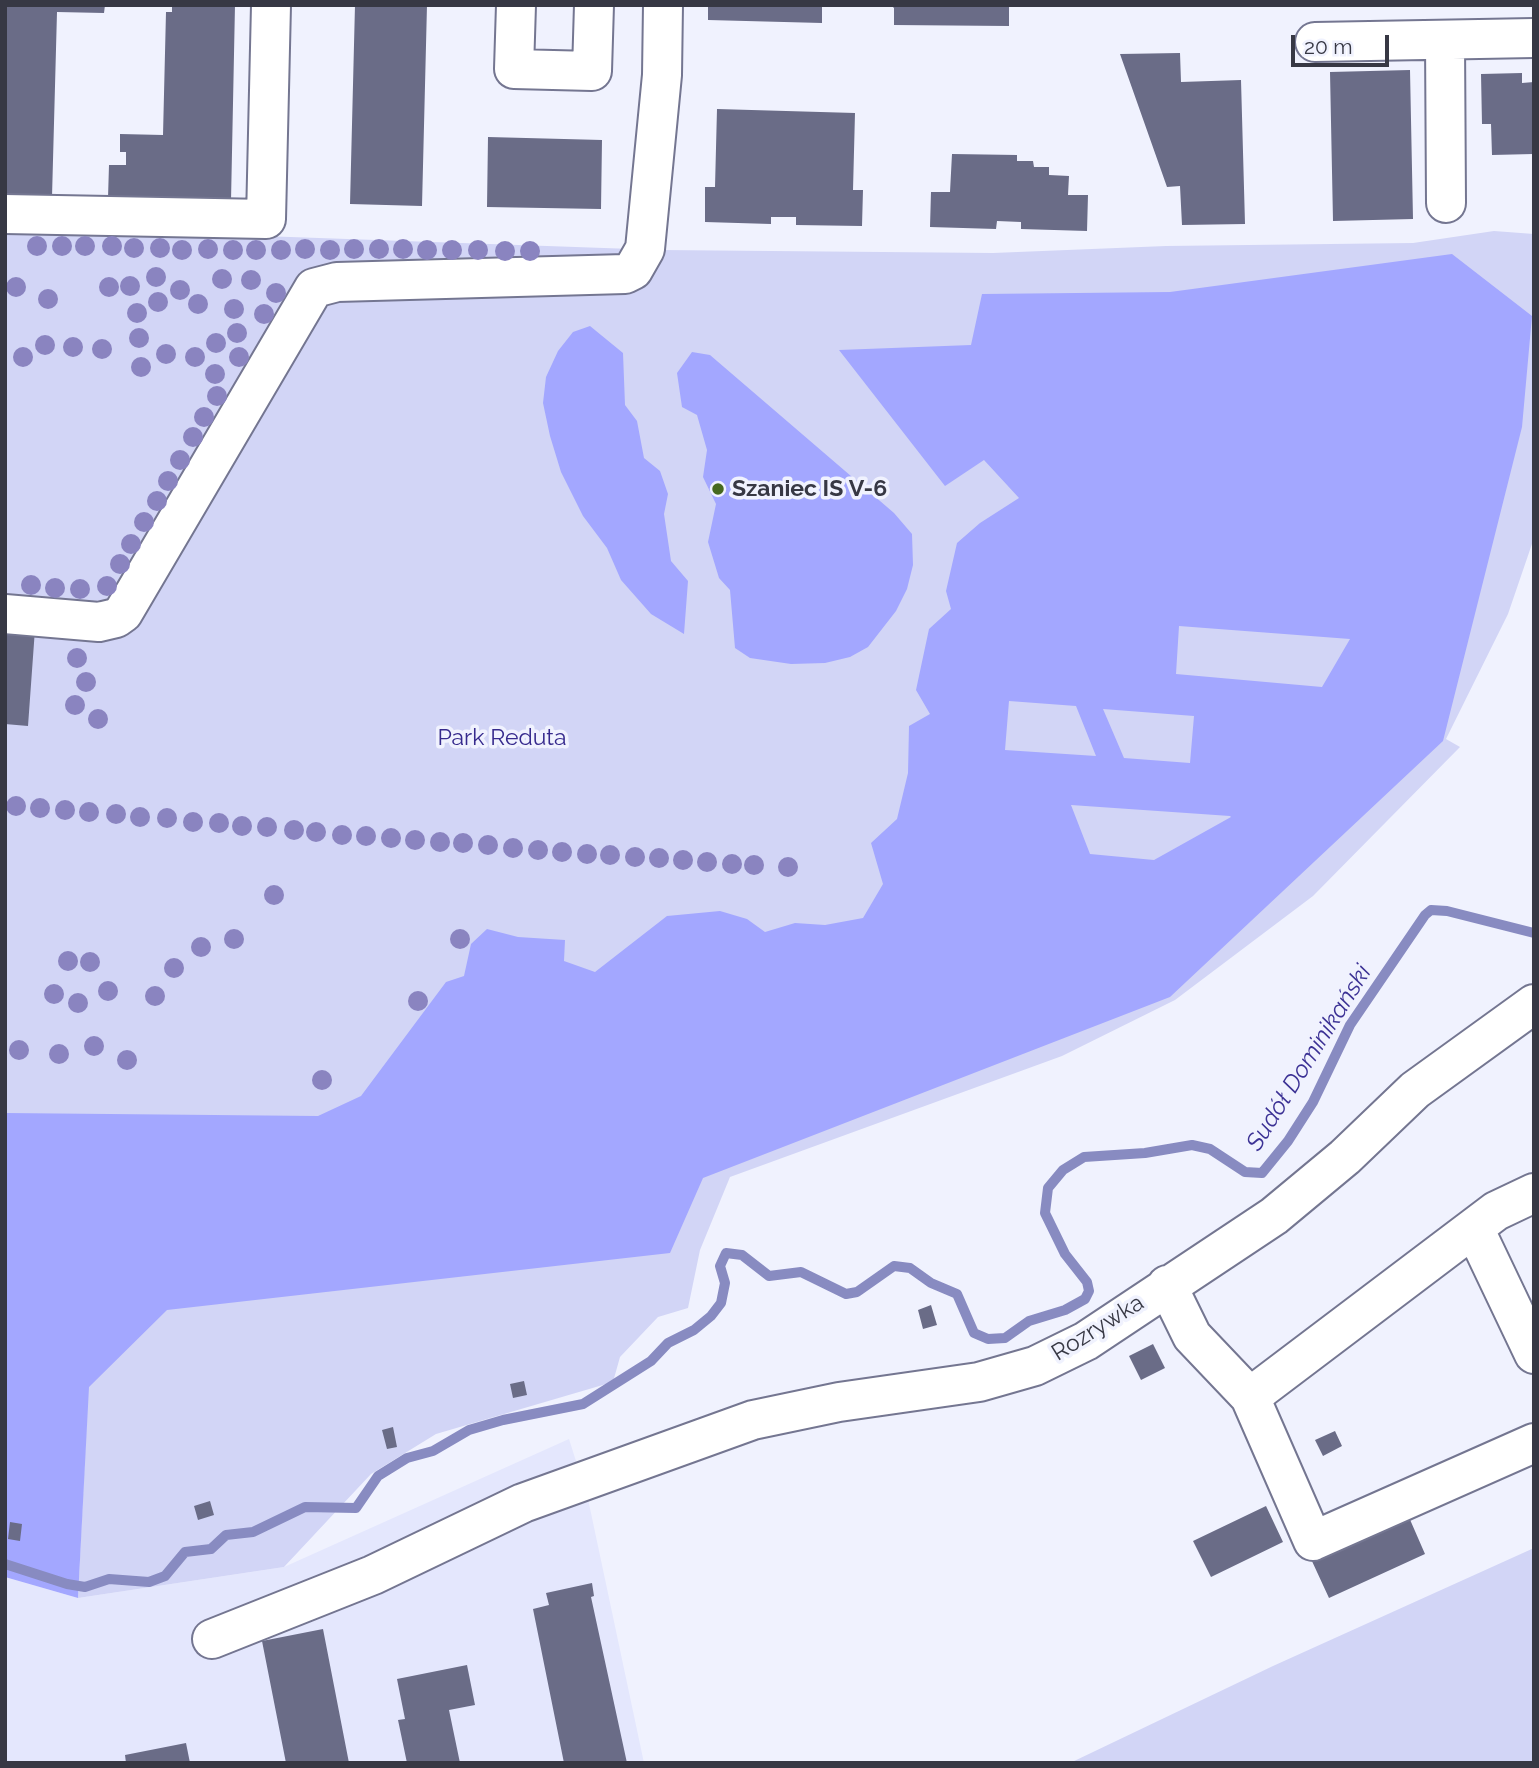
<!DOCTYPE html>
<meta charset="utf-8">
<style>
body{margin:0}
#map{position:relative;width:1539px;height:1768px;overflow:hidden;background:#f0f2fe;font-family:Raleway,sans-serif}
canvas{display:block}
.frame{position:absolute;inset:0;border:7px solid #373844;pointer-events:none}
.scale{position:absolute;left:1291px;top:35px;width:98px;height:32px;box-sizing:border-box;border:4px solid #373844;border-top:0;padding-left:9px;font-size:21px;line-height:24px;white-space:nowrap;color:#373844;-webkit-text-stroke:5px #f0f2fe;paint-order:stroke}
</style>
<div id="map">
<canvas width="1539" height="1768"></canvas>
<div class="frame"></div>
<div class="scale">20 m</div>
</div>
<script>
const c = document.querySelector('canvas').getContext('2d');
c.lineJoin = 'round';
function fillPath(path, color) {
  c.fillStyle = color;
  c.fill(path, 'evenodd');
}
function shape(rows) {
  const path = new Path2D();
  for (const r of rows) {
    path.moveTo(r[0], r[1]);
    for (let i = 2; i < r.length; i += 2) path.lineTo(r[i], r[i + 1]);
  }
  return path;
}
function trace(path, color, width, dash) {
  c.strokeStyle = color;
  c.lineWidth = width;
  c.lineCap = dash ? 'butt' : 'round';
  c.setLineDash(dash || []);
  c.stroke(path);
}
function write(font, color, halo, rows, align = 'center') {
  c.font = font + ' Raleway,sans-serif';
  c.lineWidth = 7;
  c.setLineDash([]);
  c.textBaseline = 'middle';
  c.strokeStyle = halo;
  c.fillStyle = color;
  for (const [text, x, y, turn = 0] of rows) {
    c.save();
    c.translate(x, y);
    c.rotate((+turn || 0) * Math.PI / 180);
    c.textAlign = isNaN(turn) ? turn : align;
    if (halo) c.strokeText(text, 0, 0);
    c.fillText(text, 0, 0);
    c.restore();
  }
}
fillPath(shape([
 [569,1439,588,1499,644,1763,5,1763,5,1577,78,1598,284,1567]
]), '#e4e7fd');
fillPath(shape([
 [5,227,661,250,993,253,1166,246,1413,243,1494,231,1534,234,1534,538,1508,614,1446,739,1460,747,1313,896,1175,1000,1062,1056,730,1177,700,1250,688,1308,658,1317,620,1357,613,1382,436,1434,371,1474,284,1567,78,1598,87,1412,5,1414],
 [1534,1548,1534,1763,1070,1763,1273,1666]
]), '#d2d5f6');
fillPath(shape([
 [1452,254,1532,316,1522,427,1443,741,1170,997,703,1178,670,1253,167,1310,89,1387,78,1598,5,1577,5,1113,318,1116,361,1096,446,982,464,976,471,944,487,929,518,937,565,940,564,961,595,972,667,916,720,911,747,919,765,932,795,923,825,925,863,918,883,884,871,843,897,819,908,773,909,726,930,714,916,690,929,629,951,609,946,591,957,543,980,523,1019,498,984,460,945,486,839,350,971,345,982,294,1170,292],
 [1179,626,1350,639,1322,687,1176,674],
 [1009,701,1076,706,1096,756,1005,750],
 [1103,709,1194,716,1190,763,1124,758],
 [1071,805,1230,816,1231,817,1154,860,1090,854],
 [590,326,623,353,625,405,637,421,644,458,660,471,668,494,664,514,671,561,688,581,684,634,651,614,621,580,607,548,583,516,561,472,550,436,543,403,546,377,558,351,573,332],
 [692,352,710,355,894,513,912,534,913,565,907,589,896,611,868,647,850,657,825,663,791,664,750,658,735,648,730,590,719,578,708,542,716,504,703,477,707,450,697,415,682,407,677,373]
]), '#a3a7ff');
trace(shape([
 [5,1564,67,1584,85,1587,109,1579,149,1582,165,1576,185,1552,211,1549,226,1535,253,1532,305,1507,356,1508,378,1476,407,1458,433,1451,469,1430,503,1420,583,1404,651,1361,668,1343,694,1330,711,1316,721,1303,725,1283,720,1266,726,1253,742,1255,769,1276,801,1272,846,1294,857,1292,894,1266,910,1268,931,1283,957,1294,974,1333,988,1339,1005,1338,1029,1321,1065,1310,1085,1299,1089,1291,1087,1282,1065,1254,1045,1213,1048,1188,1063,1170,1084,1157,1145,1153,1192,1145,1210,1149,1245,1172,1262,1173,1288,1141,1313,1102,1350,1025,1425,915,1431,910,1447,911,1534,933]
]), '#888bc1', 10);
fillPath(shape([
 [5,5,105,5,104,13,57,12,52,197,5,196],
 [172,5,235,5,231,201,108,198,109,165,126,165,126,152,120,152,120,134,163,135,166,12,172,12],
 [355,5,427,5,422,206,350,204],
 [708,5,822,5,822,23,708,20],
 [891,5,1009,5,1009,26,894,25,894,8],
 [1180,53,1181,82,1241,80,1245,224,1182,225,1180,186,1167,187,1120,54],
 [1410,70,1413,219,1333,221,1330,72],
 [1522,73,1522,83,1534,82,1533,154,1492,155,1491,124,1482,124,1481,74],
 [717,109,855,113,853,190,863,190,862,226,796,225,796,217,771,217,771,224,705,222,705,187,715,187],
 [488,137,602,140,601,209,487,207],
 [952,154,1017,155,1017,161,1033,161,1034,167,1049,167,1049,175,1069,176,1068,195,1088,195,1087,231,1021,229,1021,222,997,221,996,229,930,227,931,192,950,192],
 [5,627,35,629,28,726,5,724],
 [931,1305,937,1325,923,1329,918,1310],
 [1153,1344,1165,1368,1141,1380,1129,1356],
 [524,1381,527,1395,513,1398,510,1384],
 [393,1427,397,1447,387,1449,382,1430],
 [1335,1431,1342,1446,1323,1456,1315,1440],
 [210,1501,214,1515,198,1520,194,1506],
 [1266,1506,1283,1542,1211,1577,1193,1541],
 [1408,1515,1425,1554,1329,1598,1311,1559],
 [10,1522,22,1524,20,1541,8,1539],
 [592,1583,594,1596,591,1597,627,1763,564,1763,533,1609,549,1605,546,1593],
 [323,1629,349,1763,286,1763,262,1641],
 [467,1665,475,1705,449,1710,460,1763,407,1763,398,1720,405,1719,397,1679],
 [186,1743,190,1763,126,1763,125,1755]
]), '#6a6c87');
const minor = shape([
 [516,5,514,69,592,71,594,5],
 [1445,40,1446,203],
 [1315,42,1534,38],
 [5,214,266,219,271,5],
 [5,614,99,622,116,618,123,613,314,288,337,282,625,274,633,270,645,249,662,75,663,5],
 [1474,1228,1534,1354],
 [1167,1285,1192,1336,1250,1397,1313,1541,1534,1443],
 [1250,1397,1496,1211,1534,1193],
 [212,1639,373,1575,523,1503,753,1420,839,1402,979,1382,1035,1366,1086,1341,1274,1216,1345,1157,1415,1090,1534,1004]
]);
trace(minor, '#747691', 42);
trace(minor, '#fff', 38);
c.fillStyle = '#8a84c0';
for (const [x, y] of [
 [37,246],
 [62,246],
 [85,246],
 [112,246],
 [134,248],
 [160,248],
 [208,249],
 [305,249],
 [354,249],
 [379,249],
 [403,249],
 [182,250],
 [233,250],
 [256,250],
 [281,250],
 [330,250],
 [427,250],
 [452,250],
 [478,250],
 [505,251],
 [530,251],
 [156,277],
 [222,279],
 [251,280],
 [130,286],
 [16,287],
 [109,287],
 [180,290],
 [276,293],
 [48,299],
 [158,302],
 [198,304],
 [234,309],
 [137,313],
 [264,314],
 [237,333],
 [139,338],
 [216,343],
 [45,345],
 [73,347],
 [102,349],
 [166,354],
 [23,357],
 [195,357],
 [239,357],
 [141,367],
 [215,374],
 [217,396],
 [204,417],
 [193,437],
 [180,460],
 [168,481],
 [157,501],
 [144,522],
 [131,544],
 [120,564],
 [31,585],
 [107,586],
 [55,588],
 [80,589],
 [77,658],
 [86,682],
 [75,705],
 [98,719],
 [16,806],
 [40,808],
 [65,810],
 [89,812],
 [116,814],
 [140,817],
 [167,818],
 [193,822],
 [219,823],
 [242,826],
 [267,827],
 [294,830],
 [316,832],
 [342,835],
 [366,836],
 [391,838],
 [415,840],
 [440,842],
 [463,843],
 [488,845],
 [513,848],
 [538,850],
 [562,852],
 [587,854],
 [610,855],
 [635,857],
 [659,858],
 [683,860],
 [707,862],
 [732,864],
 [754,865],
 [788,867],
 [274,895],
 [234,939],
 [460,939],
 [201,947],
 [68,961],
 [90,962],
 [174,968],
 [108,991],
 [54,994],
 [155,996],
 [418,1001],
 [78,1003],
 [94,1046],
 [19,1050],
 [59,1054],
 [127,1060],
 [322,1080]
]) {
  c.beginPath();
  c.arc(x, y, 10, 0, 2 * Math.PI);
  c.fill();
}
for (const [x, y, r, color] of [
 [718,489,7,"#46681f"]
]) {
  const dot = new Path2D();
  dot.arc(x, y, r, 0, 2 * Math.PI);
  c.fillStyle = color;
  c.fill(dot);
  trace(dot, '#f0f2fe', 2.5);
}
write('bold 23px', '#373844', '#f0f2fe', [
 ["Szaniec IS V-6",732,489]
], 'left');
write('23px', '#362a8d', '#f0f2fe', [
 ["Park Reduta",502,738]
]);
write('23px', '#373844', '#f0f2fe', [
 ["Rozrywka",1098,1328,-32]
]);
write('italic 24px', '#3c3295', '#f0f2fe', [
 ["Sudół Dominikański",1309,1058,-58]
]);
</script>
